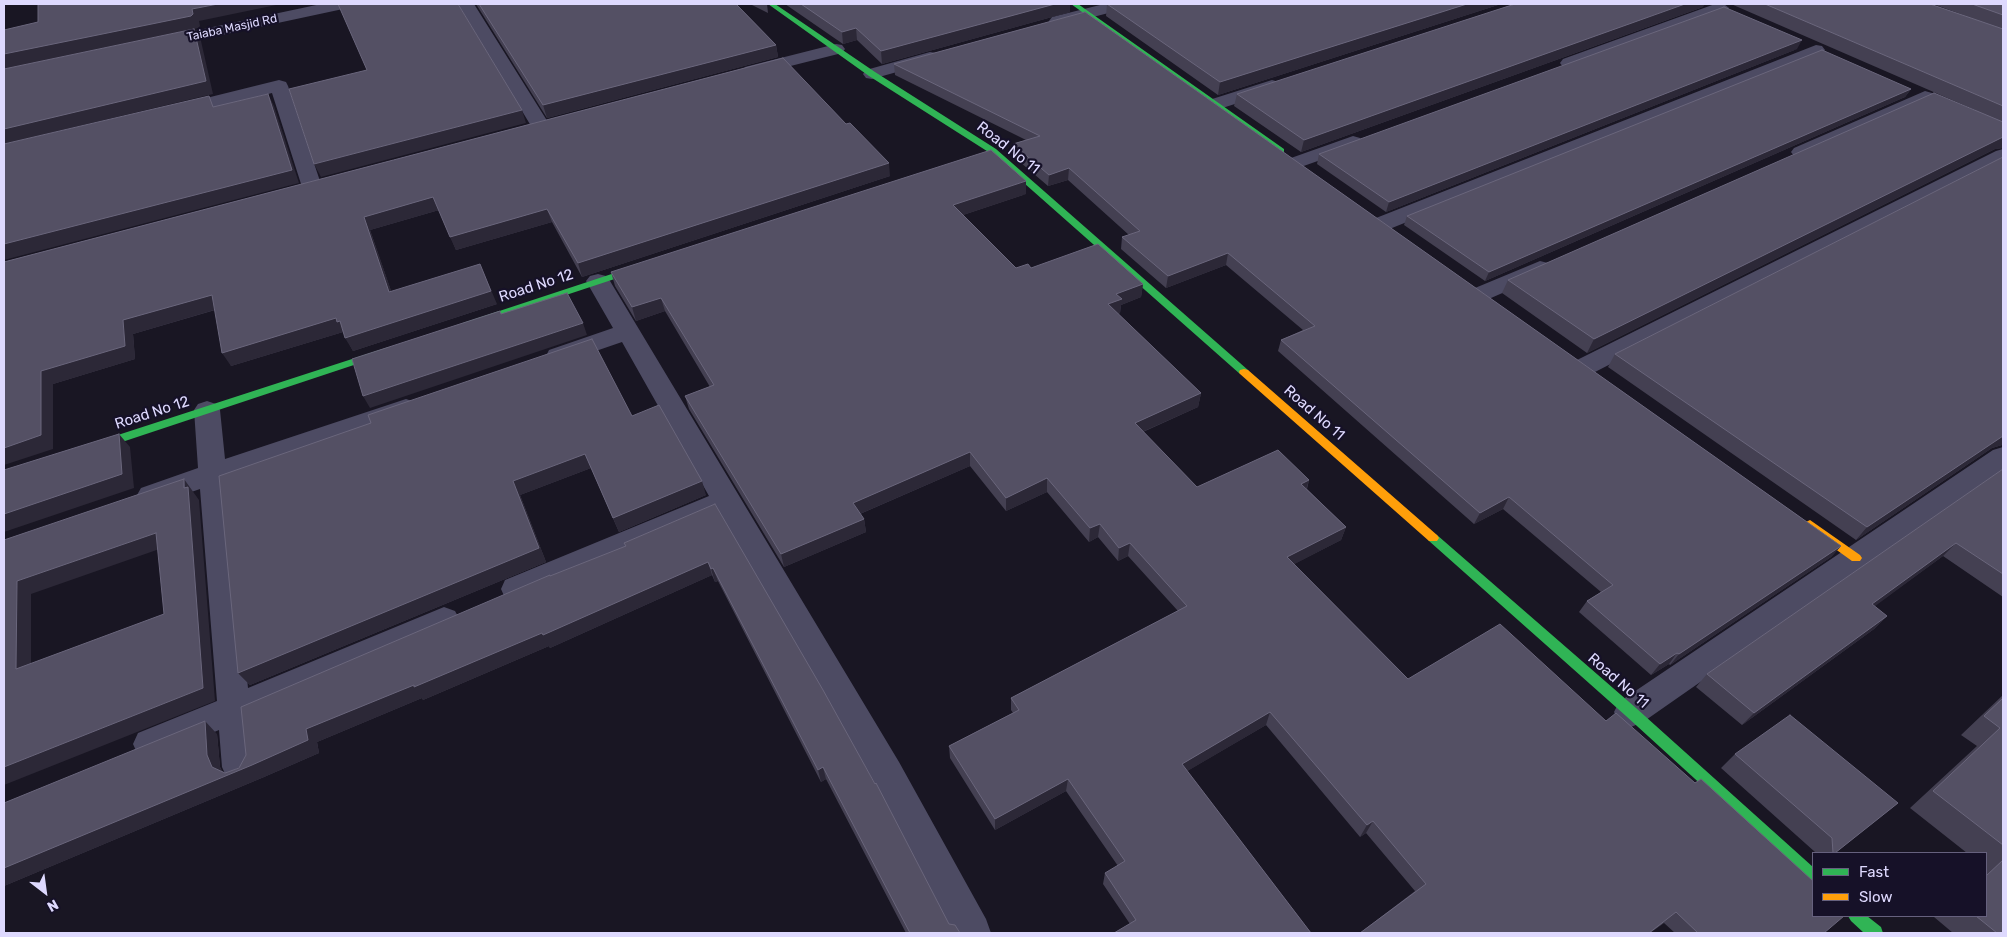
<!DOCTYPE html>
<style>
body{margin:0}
#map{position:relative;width:2007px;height:937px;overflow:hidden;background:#191623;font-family:Rubik,sans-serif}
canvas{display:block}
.frame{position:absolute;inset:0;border:5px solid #ded9fe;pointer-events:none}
.legend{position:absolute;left:1812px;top:852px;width:175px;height:65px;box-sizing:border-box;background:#161128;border:1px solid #66617e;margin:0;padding:6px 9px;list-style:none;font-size:15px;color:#ded9fe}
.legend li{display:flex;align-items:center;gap:10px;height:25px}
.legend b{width:25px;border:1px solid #66617e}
.north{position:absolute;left:20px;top:867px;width:50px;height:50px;-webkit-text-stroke:4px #161128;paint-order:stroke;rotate:150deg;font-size:14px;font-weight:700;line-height:20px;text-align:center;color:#ded9fe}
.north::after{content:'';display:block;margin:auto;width:18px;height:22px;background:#ded9fe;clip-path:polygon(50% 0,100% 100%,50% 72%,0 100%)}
</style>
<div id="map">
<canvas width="2007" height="937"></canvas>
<div class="frame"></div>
<ul class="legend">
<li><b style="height:6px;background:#30b455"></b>Fast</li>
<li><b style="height:6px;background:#ff9f0a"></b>Slow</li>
</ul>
<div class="north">N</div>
</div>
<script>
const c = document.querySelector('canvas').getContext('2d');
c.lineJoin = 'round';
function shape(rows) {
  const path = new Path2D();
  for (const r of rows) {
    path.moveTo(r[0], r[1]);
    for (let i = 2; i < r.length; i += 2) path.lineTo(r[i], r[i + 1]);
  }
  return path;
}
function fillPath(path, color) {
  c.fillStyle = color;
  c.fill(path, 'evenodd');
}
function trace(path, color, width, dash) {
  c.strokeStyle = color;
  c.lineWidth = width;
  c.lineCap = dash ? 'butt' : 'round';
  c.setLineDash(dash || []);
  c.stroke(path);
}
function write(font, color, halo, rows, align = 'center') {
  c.font = font + ' Rubik,sans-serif';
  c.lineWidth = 4.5;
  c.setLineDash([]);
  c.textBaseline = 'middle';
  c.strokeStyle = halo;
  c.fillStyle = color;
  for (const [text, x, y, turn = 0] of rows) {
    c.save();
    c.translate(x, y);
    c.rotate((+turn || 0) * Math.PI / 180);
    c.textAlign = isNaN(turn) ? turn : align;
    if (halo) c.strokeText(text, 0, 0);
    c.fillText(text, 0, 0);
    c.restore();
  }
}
fillPath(shape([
 [321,4,351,4,349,8,343,9,161,48,155,47,152,43,155,39,161,38,321,4],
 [458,4,474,4,551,127,548,131,541,133,534,131,458,4],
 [1104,4,1130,4,1128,8,1058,26,1052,25,1049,21,1052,17,1104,4],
 [1715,4,1724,4,1729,8,1727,12,1575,67,1569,68,1563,67,1560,63,1563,59,1715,4],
 [836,44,842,45,845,49,842,53,751,76,745,75,742,71,745,67,836,44],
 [1816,45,1822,46,1825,50,1822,54,1392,228,1384,230,1376,228,1373,223,1376,218,1816,45],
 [930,52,936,53,939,57,936,61,872,79,866,78,863,74,866,70,930,52],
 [279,80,286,82,288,86,322,187,319,191,312,193,305,191,302,187,272,93,177,117,170,115,167,111,170,107,279,80],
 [1272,80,1279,82,1281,86,1279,90,1216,110,1209,108,1206,104,1209,100,1272,80],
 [1925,91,1932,93,1934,97,1932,101,1808,156,1801,158,1794,156,1791,152,1794,148,1925,91],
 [1353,136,1360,138,1363,142,1360,146,1298,168,1291,166,1288,162,1291,158,1353,136],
 [2003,149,2003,163,1595,372,1586,374,1577,372,1573,366,1577,360,1996,151,2003,149],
 [1540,261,1548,263,1551,268,1548,273,1491,298,1483,300,1475,298,1471,293,1475,288,1540,261],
 [598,274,606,276,610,281,899,762,986,919,991,933,952,933,875,784,720,515,527,598,516,601,505,598,501,589,505,580,709,496,622,342,558,364,549,362,546,356,549,350,613,328,586,281,590,276,598,274],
 [406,399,415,402,419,408,415,414,227,480,248,688,444,607,455,611,460,620,455,629,251,717,256,767,251,778,239,783,227,778,222,767,219,730,150,759,138,755,133,744,138,733,217,701,200,489,151,506,141,502,137,495,141,488,198,468,194,410,198,404,207,401,216,404,220,410,225,459,406,399],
 [2003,447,2003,471,1643,722,1631,727,1619,722,1614,712,1619,702,1993,450,2003,447]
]), '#4d4b63');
fillPath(shape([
 [768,4,775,4,875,72,996,149,1248,370,1249,372,1248,374,1240,374,990,153,869,76,768,4],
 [1071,4,1078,4,1284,149,1284,153,1278,153,1071,4],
 [648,262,651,263,651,267,469,327,463,327,461,325,463,323,648,262],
 [389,347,393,348,394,350,393,352,92,452,84,452,82,449,84,446,389,347],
 [1433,533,1437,535,1636,708,1813,867,1813,884,1808,882,1626,716,1429,541,1427,538,1429,535,1433,533],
 [1848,916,1867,916,1881,927,1883,933,1864,933,1851,921,1848,916]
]), '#30b455');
fillPath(shape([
 [1244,369,1248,370,1437,535,1439,538,1437,541,1429,541,1240,374,1239,372,1240,370,1244,369],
 [1810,520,1860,555,1862,558,1860,561,1852,561,1806,528,1804,525,1806,522,1810,520]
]), '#ff9f0a');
fillPath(shape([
 [476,4,736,4,776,45,778,57,547,118],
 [750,4,767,4,768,13],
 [785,4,1070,4,1070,12,882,64,857,40,843,44],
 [1107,4,1501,4,1218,95,1106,16],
 [1731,4,1930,4,1966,16,1933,4,2003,4,2003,148,1995,149,1587,353,1502,293,1508,280,1975,110],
 [1703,7,1301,152,1234,106,1237,94],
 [1085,12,1841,546,1831,557,1670,665,1669,664,1651,675,1579,612,1587,601,1601,592,1503,509,1474,524,1278,351,1281,340,1303,330,1226,265,1166,288,1121,249,1122,237,1129,235,1068,180,1048,186,1013,156,1013,144,1026,140,895,75,894,64],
 [1797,49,1386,212,1317,164,1319,154],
 [783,58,890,176,582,277,552,222,456,250,439,210,370,230,391,291,497,304,353,351,343,332,231,366,215,310,133,334,135,359,53,384,53,449,4,262],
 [1911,89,1905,97,1485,281,1404,225,1407,216],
 [2003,157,2003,446,2002,445,1992,448,1856,540,1608,367,1615,354],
 [1026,194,963,215,1016,268,1031,268,1143,284,1141,297,1121,305,1120,313,1118,314,1201,393,1198,407,1143,432,1197,487,1309,480,1307,489,1346,527,1341,540,1294,564,1408,679,1824,933,1675,933,1664,923,1650,933,1360,933,1415,891,1366,833,1360,837,1266,725,1187,771,1311,933,1130,924,1103,884,1105,873,1118,866,1066,791,995,830,950,758,949,746,1013,713,1011,710,1011,698,1178,611,1128,556,1118,561,1098,537,1089,542,1047,492,1006,511,970,466,860,514,864,519,866,532,784,567,689,409,685,396,710,387,665,311,636,321,615,286,611,272],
 [632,416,706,495,619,532,591,468,520,495,546,562,250,685,238,673],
 [2003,469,2003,597,1943,556,1874,606,1887,616,1874,629,1742,725,1696,687,1707,674],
 [715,504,949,924,960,933,906,933,826,779,821,782,718,581,715,582,712,575,550,648,549,646,423,700,422,698,317,742,319,753,264,777,4,886,4,803,217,734,220,767,222,771,225,773,239,768,551,576,626,546],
 [2003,695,2003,933,1953,933,1934,917,1935,916,1986,916,1986,853,1967,853,1910,808,1977,746,1961,735],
 [1735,754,1898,803,1835,853,1815,853,1815,852,1721,768]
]), '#444052');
fillPath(shape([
 [218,4,281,4,199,21,200,26,198,28,4,69,4,54,192,9],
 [1055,4,1070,4,1070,12,882,64,881,51],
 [1467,4,1501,4,1218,95,1220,82],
 [1685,4,1705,4,1703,7,1301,152,1304,140],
 [856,28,857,40,843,44,842,32],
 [194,29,201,41,213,94,4,144,4,129],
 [1802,40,1797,49,1386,212,1389,202],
 [776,45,778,57,547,118,543,105],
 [1911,89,1905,97,1485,281,1489,272],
 [268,94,274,106,299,183,4,260,4,244],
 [522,110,526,123,321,177,314,164],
 [2003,137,2003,148,1995,149,1587,353,1594,339],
 [889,163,890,176,582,277,578,263],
 [1069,168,1068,180,1048,186,1049,175],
 [1026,181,1026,194,954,218,953,205],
 [433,197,439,210,370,230,396,305,389,292,364,217],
 [547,209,552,222,456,250,450,237],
 [1228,253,1226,265,1166,288,1168,276],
 [480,264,497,304,353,351,345,338],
 [1143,284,1141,297,1121,305,1120,313,1107,318,1108,304,1116,294],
 [212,295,221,308,133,334,135,359,53,384,53,449,4,465,4,448,41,371,123,320],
 [661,298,665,311,636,321,632,307],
 [336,318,340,321,345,335,343,332,231,366,222,353],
 [583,323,587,335,370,408,363,396],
 [1201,393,1198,407,1133,436,1135,423],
 [119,434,130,447,134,488,4,532,4,514],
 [2003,436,2003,444,2002,445,1992,448,1856,540,1867,527],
 [970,452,970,466,855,516,853,503],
 [585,454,591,468,520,495,546,562,250,685,238,673,513,481],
 [1047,478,1047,492,1006,511,1006,498],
 [184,479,199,500,215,701,4,785,4,767,203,688],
 [1309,480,1305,493,1301,484],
 [702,481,706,495,619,532,613,518],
 [1509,497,1503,509,1474,524,1480,513],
 [864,519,866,532,784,567,781,554],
 [1100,524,1098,537,1089,542,1090,528],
 [1346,527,1341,540,1283,570,1287,557],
 [156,533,168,546,31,594,31,682,16,669,17,581],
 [1130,543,1128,556,1118,561,1119,548],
 [1956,543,1943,556,1859,618,1872,604],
 [1841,546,1831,557,1670,665,1679,654],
 [708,562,712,575,550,648,549,646,423,700,422,698,317,742,319,753,264,777,4,886,4,868,212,767,207,755,205,721,217,734,220,767,224,776,306,729],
 [713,568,718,581,715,582,711,569],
 [1887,616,1874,629,1742,725,1754,713],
 [1677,653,1669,664,1651,675,1660,664],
 [1270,712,1266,725,1179,776,1182,764],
 [823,767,826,779,821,782,818,770],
 [1068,779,1066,791,995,830,995,819],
 [1373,821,1366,833,1360,837,1367,825]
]), '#2c2837');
const building = shape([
 [38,4,218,4,192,9,193,14,191,16,4,54,4,30,38,22,38,4],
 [338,4,458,4,522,110,314,164,289,89,367,70,338,4],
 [479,4,736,4,776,45,543,105,479,4],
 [801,4,1055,4,881,51,856,28,842,32,801,4],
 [1107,4,1467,4,1220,82,1107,4],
 [1515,4,1685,4,1304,140,1237,94,1515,4],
 [1765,4,1930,4,2003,29,2003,106,1765,4],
 [1972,4,2003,4,2003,15,1972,4],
 [1724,7,1802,40,1389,202,1319,154,1724,7],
 [1085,12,1841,546,1679,654,1677,653,1660,664,1587,601,1613,585,1509,497,1480,513,1281,340,1315,326,1228,253,1168,276,1122,237,1140,231,1069,168,1049,175,1013,144,1040,136,894,64,1085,12],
 [194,29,206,81,4,129,4,69,194,29],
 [1822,50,1911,89,1489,272,1407,216,1822,50],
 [783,58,846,124,850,123,889,163,578,263,547,209,450,237,433,197,364,217,389,292,480,264,491,291,345,338,340,321,337,322,336,318,222,353,212,295,123,320,125,346,41,371,41,435,4,448,4,262,783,58],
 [1934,93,2003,122,2003,137,1594,339,1508,280,1934,93],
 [268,94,292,170,4,244,4,144,209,96,213,107,268,94],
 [991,150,1026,181,953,205,1016,268,1028,264,1031,268,1098,244,1143,284,1116,294,1122,299,1108,304,1201,393,1135,423,1197,487,1278,450,1309,480,1301,484,1346,527,1287,557,1408,679,1500,624,1606,721,1616,713,1695,783,1701,779,1813,881,1813,916,1844,916,1824,933,1698,933,1676,912,1649,933,1360,933,1426,884,1373,821,1367,825,1270,712,1182,764,1311,933,1114,933,1136,920,1105,873,1125,861,1068,779,995,819,949,746,1019,710,1011,698,1187,606,1130,543,1119,548,1100,524,1090,528,1047,478,1006,498,970,452,853,503,864,519,781,554,685,396,714,385,661,298,632,307,611,272,991,150],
 [2003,157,2003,436,1867,527,1615,354,2003,157],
 [567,293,583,323,363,396,352,359,500,311,501,314,567,293],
 [592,339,632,416,659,405,702,481,613,518,585,454,513,481,539,548,238,673,219,476,371,423,368,415,592,339],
 [119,434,122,474,4,514,4,470,119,434],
 [2003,469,2003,574,1956,543,1872,604,1887,616,1754,713,1707,674,2003,469],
 [184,479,184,488,188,487,203,688,4,767,4,540,184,479],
 [156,533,164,614,16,669,17,581,156,533],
 [715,504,823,690,875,784,876,783,949,924,955,925,960,933,910,933,823,767,818,770,713,568,711,569,708,562,543,635,542,633,414,687,414,685,306,729,308,740,252,765,4,868,4,803,205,721,207,755,212,767,225,773,239,768,246,755,241,707,550,575,550,576,626,546,624,543,715,504],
 [2003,698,2003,845,1933,791,2000,728,1984,716,2003,698],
 [1790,715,1898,803,1835,853,1833,853,1832,838,1735,754,1790,715],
 [2003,860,2003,933,1997,933,1976,916,1986,916,1986,876,2003,860]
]);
fillPath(building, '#545064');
trace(building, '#6a667c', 1);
write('12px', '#ded9fe', '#161128', [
 ["Taiaba Masjid Rd",232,28,-12]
]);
write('15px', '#ded9fe', '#161128', [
 ["Road No 11",1008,148,38],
 ["Road No 12",536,286,-18],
 ["Road No 12",152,413,-18],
 ["Road No 11",1314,413,41],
 ["Road No 11",1618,681,41]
]);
</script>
